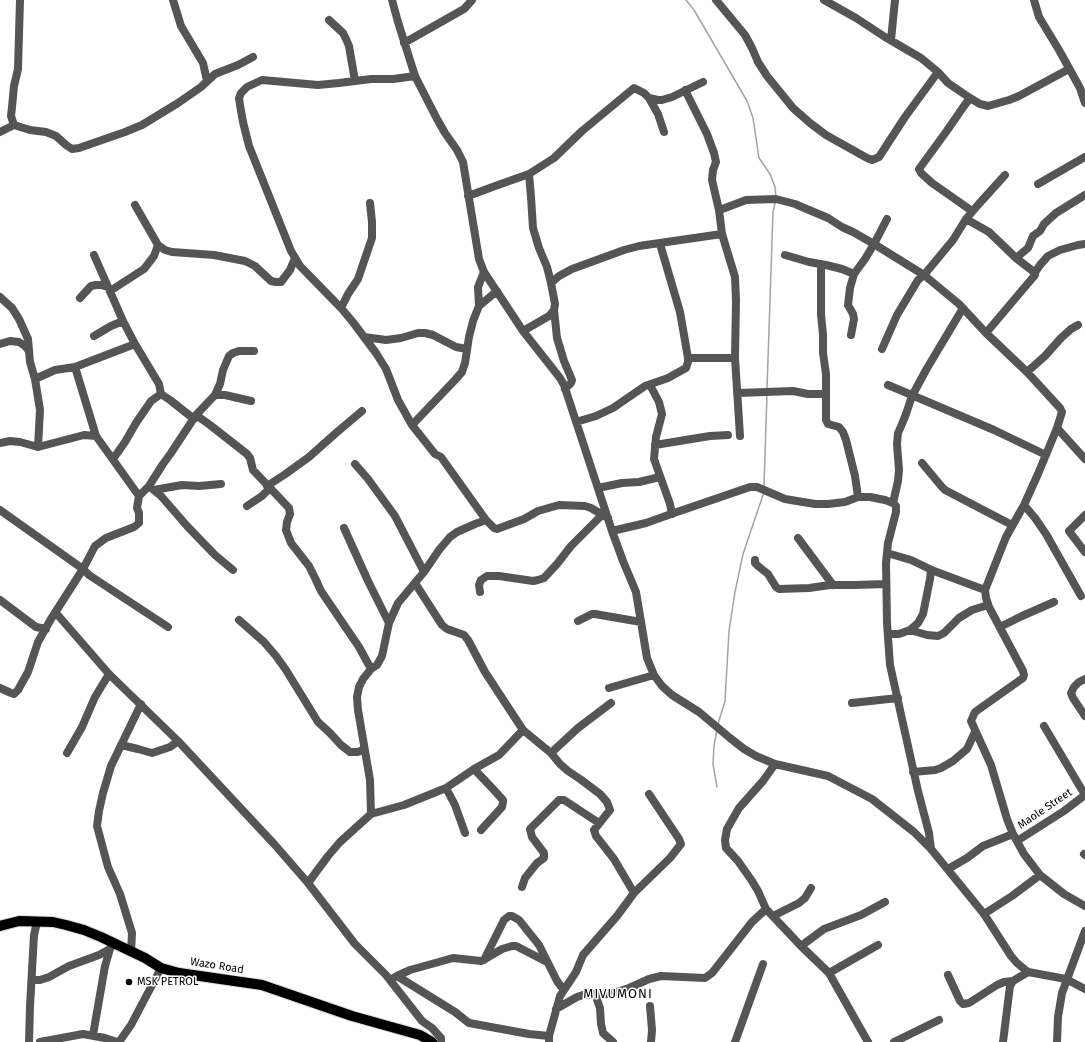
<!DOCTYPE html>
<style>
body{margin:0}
canvas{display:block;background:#fff}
</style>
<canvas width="1085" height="1042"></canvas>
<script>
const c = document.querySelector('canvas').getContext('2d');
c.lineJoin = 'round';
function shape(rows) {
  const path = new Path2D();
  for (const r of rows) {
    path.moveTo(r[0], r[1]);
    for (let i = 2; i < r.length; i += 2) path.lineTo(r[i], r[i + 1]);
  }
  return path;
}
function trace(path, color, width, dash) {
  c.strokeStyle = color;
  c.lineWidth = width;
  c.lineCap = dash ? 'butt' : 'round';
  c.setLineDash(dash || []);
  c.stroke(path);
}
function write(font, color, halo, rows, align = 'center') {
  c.font = font + ' "Fira Sans",sans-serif';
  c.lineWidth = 3;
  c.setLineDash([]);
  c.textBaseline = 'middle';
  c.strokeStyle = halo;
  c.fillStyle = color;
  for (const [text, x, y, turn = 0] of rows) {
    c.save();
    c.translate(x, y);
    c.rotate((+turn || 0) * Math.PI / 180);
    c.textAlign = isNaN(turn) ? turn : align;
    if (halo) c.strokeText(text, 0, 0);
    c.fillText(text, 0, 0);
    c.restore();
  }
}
trace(shape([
 [686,0,694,10,747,101,753,118,759,158,770,174,775,187,776,197],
 [767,388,773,212,775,203],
 [764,486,767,394],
 [718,724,725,701,729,631,735,592,743,554,764,492],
 [717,730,714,746,713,764,717,787]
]), '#a3a3a3', 1.5);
const major = shape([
 [0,926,19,921,53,922,66,925,84,930,101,937,145,958,161,968,179,973,262,985,352,1016,420,1035,432,1042]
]);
trace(major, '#dbdbdb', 12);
trace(shape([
 [173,0,181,26,203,63,207,81],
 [392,0,398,22,415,76,437,119,445,133,457,150,463,162,479,259,484,272,523,331,560,378,564,385,612,531,623,561,636,592,647,658,654,675,662,686,672,695,699,712,730,738,744,749,756,756,775,764,828,776,872,799,914,832,931,849,984,914,1011,956,1017,963,1028,972,1066,979,1085,989],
 [716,0,745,35,752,48,758,62,767,76,793,108,810,123,826,135,867,158,872,160,879,157,905,117,938,72],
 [824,0,856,18,885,37,921,58,938,72,948,83,970,98,980,104,988,106,1009,100,1019,96,1069,69],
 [1034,0,1039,17,1059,50,1080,88,1085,103],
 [329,20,343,33,346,39,349,46,355,81],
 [891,40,895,0],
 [404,43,464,9,472,0],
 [415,76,393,79,371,79,339,83,318,85,262,80,247,87,241,93,239,98,240,105,243,122,249,146,291,251,300,266,341,308,352,321,376,353,386,369,398,400,412,425,435,454,441,457,486,520],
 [685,90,707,134,714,153,716,162,713,170,712,180,719,210],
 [649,98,658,114,664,132],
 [970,98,964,106,946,132,919,169,921,173,932,183,972,211],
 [14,125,11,116,12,107,14,86,18,69,20,0],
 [0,132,14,125,30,130,46,132,56,136,66,145,72,149,79,148,125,132,142,125,178,103,201,87,215,74,238,65,253,57],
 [529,174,531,197,533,228,539,248,547,267,551,283],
 [1038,184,1085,157],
 [468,196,498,185,529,174,554,158,582,131,634,88,644,93,649,98,658,100,662,100,672,97,703,82],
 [135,205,158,245,165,250,172,252,214,255,245,261,255,266,271,281,276,282,281,282,290,270,295,258],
 [966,219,989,232,1016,258,1034,272,1035,275,986,333],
 [722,234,735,277,736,301,735,358,740,436],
 [94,255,123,321,135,344,159,384,161,394,170,400,194,419],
 [785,255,809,262,826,265,842,269,854,274],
 [1016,258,1028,248,1033,236,1040,231,1044,224,1056,213,1085,195],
 [821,264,821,314,823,335,823,353,826,374,826,420,828,424,839,427,843,432,846,440,855,476,858,497],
 [1034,272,1036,271,1040,265,1048,256,1060,250,1078,245,1085,244],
 [110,291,144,269,154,256,158,245],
 [0,297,12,308,19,319,28,339,30,362,35,379,40,410,38,447],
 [80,298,91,286,96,285,101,285,108,287],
 [479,306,497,291],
 [341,308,348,294,358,279,372,238,372,222,370,203],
 [554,310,557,338,564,361,572,380,571,383,565,389],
 [523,331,549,316,554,310,555,304,551,283,559,276,572,269,624,250,639,246,722,234,719,210,725,208,746,200,776,199,795,204,828,218,842,227,853,232,874,244,924,275,959,304,986,333,1027,372,1060,408,1062,412,1057,428,1038,474,1024,505,1006,537,985,590,986,598,989,607,1023,671,1024,675,1023,678,975,712,971,721,991,765,1007,819,1013,834,1024,854,1040,875,1064,894,1085,906],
 [851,335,854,319,853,314,848,305,850,288,854,274,865,259,874,244,887,219],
 [94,336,111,326,123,321],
 [364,337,379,339,386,340,401,338,418,333,425,333,433,335,456,347,467,349],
 [0,344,10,341,19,342,25,346,29,351],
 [882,349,897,315,918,280,924,275,953,240,966,219,977,206,1005,175],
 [688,358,735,358],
 [75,367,96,436,139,496],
 [1027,372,1045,356,1061,338,1071,329,1078,325],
 [35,379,55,370,75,367,135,344],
 [650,385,659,402,662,414,656,437,654,459,670,504,672,514],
 [888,385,994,430,1046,455],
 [738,393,793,391,808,394,826,394],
 [215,395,225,395,251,401],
 [196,415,210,425,247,454,250,458,253,470,289,508,290,514,287,522,286,530,291,543,309,566,315,578,321,591,359,647,371,669],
 [576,422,596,416,613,408,645,386,668,378,686,368,688,362,688,358,680,312,660,244],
 [412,425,455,380,462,372,465,363,469,337,473,321,479,306,478,287,484,272],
 [1057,428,1085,459],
 [0,443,10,441,20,442,38,447,84,435,96,436],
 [655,445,710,436,728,435],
 [113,459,125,442,136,423,151,401,161,394],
 [922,463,942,487,945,490,1012,525],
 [355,464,368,479,395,516,424,572],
 [149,486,161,496,187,526,215,555,233,570],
 [267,486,284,475,309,457,336,433,362,411],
 [598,488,622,483,639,482,660,477],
 [154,490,182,485,199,486,221,484],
 [893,503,898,481,899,470,897,444,898,433,902,424,906,414,912,396,926,370,963,308],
 [1024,505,1035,518,1046,534,1081,596],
 [247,506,262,496,270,488],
 [0,510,83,569,89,575,168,627],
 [1085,515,1069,531,1085,552],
 [344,528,368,581,389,623],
 [612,531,646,523,674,513,750,487,757,487,785,499,815,504,828,504,845,502,858,497,870,497,885,500,893,503,896,506,896,512,888,543,886,563,887,623,890,665,918,791,929,833,931,849],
 [798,538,833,585],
 [887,553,911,560,934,571,985,590],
 [755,560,755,563,758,566,768,574,776,587,779,589,809,588,830,585,855,585,886,584],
 [415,583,442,625,447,629,464,635,468,640,485,672,523,730,551,753,560,764,568,771,580,779,600,794,607,802,610,810,594,830,596,836,614,859,634,893],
 [480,592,479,585,481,580,487,576,499,576,533,581,538,580,544,578,557,564,571,546,602,515],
 [0,600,36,627,46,629],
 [56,613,109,674,178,741,275,845,308,883,355,944,386,975,422,1021,432,1028,441,1038,441,1042],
 [239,620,264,642,276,656,286,670,318,722,330,733,341,745,350,752,358,752,364,749],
 [578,621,592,614,595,614,641,622],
 [1000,627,1022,616,1054,602],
 [910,630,927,635,938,636,944,633,959,618,972,610,988,605],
 [888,634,899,634,910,630,918,623,923,614,930,579,931,570],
 [1085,679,1079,682,1074,687,1071,693,1073,698,1085,716],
 [0,688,11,693,14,694,18,690,28,672,38,642,51,619,83,569,95,546,106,538,134,527,139,523,139,513,137,508,139,496,149,486,163,464,171,453,196,415,215,395,220,384,223,370,229,356,233,353,239,351,254,351],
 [609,688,654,675],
 [852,703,898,698],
 [1044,726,1085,795],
 [121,745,138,749,152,753,170,747,178,741],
 [67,753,82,727,95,697,109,674],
 [551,753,578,728,611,703],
 [775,764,763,781,739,808,727,829,725,840,726,848,738,861,752,881,758,891,766,909,801,946,829,973,868,1042],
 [474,769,493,789,503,800,503,802,502,807,481,830],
 [913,772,935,770,941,768,953,761,967,749,975,732],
 [446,788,455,805,465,833],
 [371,814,370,780,358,710,357,697,359,687,363,679,371,669,377,665,382,656,389,623,398,603,424,572,439,550,450,537,457,532,475,524,486,520,494,528,497,529,524,519,538,511,559,505,585,506,591,508,608,518],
 [1017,841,1064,811,1085,795],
 [1084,854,1085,855],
 [948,869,967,858,983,846,1013,834],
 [308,883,328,856,340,842,371,814,404,805,446,788,474,769,499,755,523,730],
 [522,887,525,878,537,863,544,858,544,853,532,837,530,829,559,800,564,800,599,823],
 [984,914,1012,896,1040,875],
 [773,916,799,903,805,898,811,888],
 [801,946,824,929,861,915,885,902],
 [131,952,132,933,120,894,108,867,97,826,99,811,103,793,111,766,141,704],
 [485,959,502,949,512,946,516,946,547,962],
 [829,973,878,945],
 [948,975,960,1001,963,1004,969,1003,997,985,1004,982,1013,981],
 [397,976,455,1012,469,1023,529,1034,549,1036],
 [32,980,40,980,49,977,69,966,99,955,110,949],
 [390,980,397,976,410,970,453,958,481,961,484,960,504,920,509,916,512,916,519,920,539,945,557,981,563,989],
 [595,994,600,1008,601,1024,603,1033,613,1042],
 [650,1006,652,1030,651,1042],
 [556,1009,577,997,583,995,610,994,629,988,649,979,661,976,705,978,712,973,752,922,766,909],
 [93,1035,105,966,112,942],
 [29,1042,30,1006,34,935,37,922],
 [40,1042,83,1034,105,1038,117,1042],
 [119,1042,131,1025,161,968],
 [549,1042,549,1036,560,996,576,972,583,955,617,916,634,893,670,858,681,844,679,839,649,794],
 [735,1042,763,964],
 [894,1042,939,1020],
 [1003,1042,1010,986,1013,981,1028,972],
 [1057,1042,1058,1017,1062,993,1085,931]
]), '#555', 8);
trace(major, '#000', 10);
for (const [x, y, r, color] of [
 [129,982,4,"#000"]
]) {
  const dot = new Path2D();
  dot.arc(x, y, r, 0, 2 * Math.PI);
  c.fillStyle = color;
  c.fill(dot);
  trace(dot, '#fff', 1.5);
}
write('11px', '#000', '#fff', [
 ["Maole Street",1045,809,-34],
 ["Wazo Road",217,966,9]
]);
write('11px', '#000', '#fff', [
 ["MSK PETROL",137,982]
], 'left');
c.letterSpacing = '1px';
write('13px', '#000', '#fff', [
 ["MIVUMONI",618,994]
]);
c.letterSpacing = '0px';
</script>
